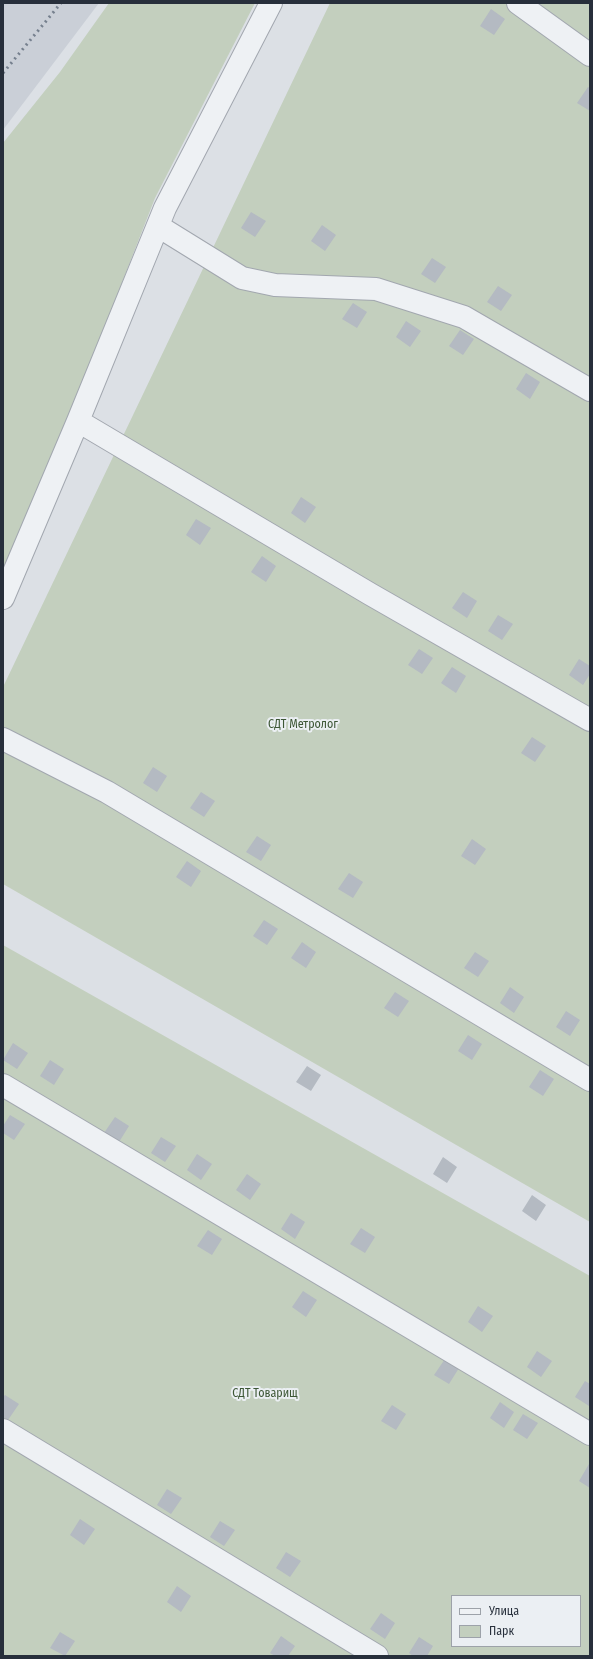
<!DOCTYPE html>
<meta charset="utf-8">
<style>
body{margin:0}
#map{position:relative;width:593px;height:1659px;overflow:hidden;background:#dce0e5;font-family:"Fira Sans Condensed",sans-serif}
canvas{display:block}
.frame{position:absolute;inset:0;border:4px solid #272f3b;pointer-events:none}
.legend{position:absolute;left:451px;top:1595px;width:130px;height:52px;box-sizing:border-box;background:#ebeff3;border:1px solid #9da2a9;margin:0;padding:5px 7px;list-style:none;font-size:12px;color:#272f3b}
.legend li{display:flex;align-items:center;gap:8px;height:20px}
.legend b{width:20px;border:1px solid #9da2a9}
</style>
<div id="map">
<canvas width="593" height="1659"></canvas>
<div class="frame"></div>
<ul class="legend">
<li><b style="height:5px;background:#eef1f4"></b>Улица</li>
<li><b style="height:11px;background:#c3cfbe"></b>Парк</li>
</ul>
</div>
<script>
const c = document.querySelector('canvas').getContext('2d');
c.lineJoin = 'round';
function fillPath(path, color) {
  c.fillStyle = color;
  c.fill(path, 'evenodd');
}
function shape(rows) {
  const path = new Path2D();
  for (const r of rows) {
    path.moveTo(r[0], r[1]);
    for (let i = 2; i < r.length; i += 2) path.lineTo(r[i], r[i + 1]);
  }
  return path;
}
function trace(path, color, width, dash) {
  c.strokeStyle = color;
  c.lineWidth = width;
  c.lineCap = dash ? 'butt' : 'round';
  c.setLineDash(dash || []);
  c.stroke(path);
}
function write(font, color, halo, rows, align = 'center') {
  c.font = font + ' "Fira Sans Condensed",sans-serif';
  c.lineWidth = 4;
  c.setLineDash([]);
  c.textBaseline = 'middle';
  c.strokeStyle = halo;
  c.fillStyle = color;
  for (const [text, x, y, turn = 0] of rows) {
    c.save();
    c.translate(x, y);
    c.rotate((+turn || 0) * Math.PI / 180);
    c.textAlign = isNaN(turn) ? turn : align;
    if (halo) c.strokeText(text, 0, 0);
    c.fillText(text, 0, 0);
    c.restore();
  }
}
fillPath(shape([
 [3,3,99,3,3,130]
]), '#cacfd7');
fillPath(shape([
 [109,3,255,3,155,198,79,393,3,577,3,143,60,72],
 [330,3,590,3,590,1222,3,884,3,687],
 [3,945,590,1276,590,1656,3,1656],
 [452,1596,580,1596,580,1646,452,1646]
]), '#c3cfbe');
fillPath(shape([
 [491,9,505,19,494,35,480,26],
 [588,87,590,88,590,111,577,103],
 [251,212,266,221,255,237,241,228],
 [322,225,336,235,325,251,311,241],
 [432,258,446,267,435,283,421,274],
 [498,286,512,295,501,311,487,302],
 [353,303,367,312,357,328,342,319],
 [406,321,421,331,410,347,396,337],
 [460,330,474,339,463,355,449,346],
 [526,373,540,382,530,399,516,389],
 [301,497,316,507,305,523,291,513],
 [196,519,211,528,200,545,186,535],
 [262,556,276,566,266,582,251,572],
 [463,592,477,601,467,618,452,608],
 [498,615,513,624,502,640,488,631],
 [419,649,433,658,422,674,408,665],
 [579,659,590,666,590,674,583,685,569,675],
 [452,667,466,676,456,693,441,683],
 [532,737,546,746,535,762,521,753],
 [153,767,167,776,157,792,143,783],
 [201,792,215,801,204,817,190,808],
 [257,836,271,845,261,861,246,852],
 [472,839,486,849,475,865,461,856],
 [187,861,201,871,191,887,176,877],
 [349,873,363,882,353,898,338,889],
 [264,920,278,929,267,945,253,936],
 [302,942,316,952,306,968,291,958],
 [475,952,489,961,478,977,464,968],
 [510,987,524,997,514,1013,500,1003],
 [395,992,409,1001,398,1017,384,1008],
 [566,1011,580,1020,570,1036,556,1027],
 [468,1035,482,1044,472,1060,458,1051],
 [13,1043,28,1053,17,1069,3,1060],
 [50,1060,64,1069,54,1085,40,1076],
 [307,1066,321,1075,311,1091,296,1082],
 [540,1070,554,1079,543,1096,529,1087],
 [10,1115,25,1124,14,1140,3,1133,3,1126],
 [115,1117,129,1126,119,1142,104,1133],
 [161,1137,176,1146,165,1162,151,1153],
 [197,1154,212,1164,201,1180,187,1170],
 [443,1157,457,1167,447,1183,433,1174],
 [247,1174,261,1184,250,1200,236,1190],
 [532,1195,546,1205,536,1221,522,1211],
 [291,1213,305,1222,295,1239,281,1229],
 [361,1228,375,1237,365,1253,350,1244],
 [208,1230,222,1239,212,1255,197,1246],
 [303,1291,317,1300,306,1317,292,1307],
 [478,1306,493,1316,482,1332,468,1322],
 [537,1351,552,1361,541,1377,527,1367],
 [445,1359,459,1368,449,1384,434,1375],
 [585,1381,590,1384,589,1406,575,1397],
 [5,1395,19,1404,8,1420,3,1417,3,1397],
 [500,1402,514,1412,504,1428,490,1418],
 [392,1405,406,1414,396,1430,381,1421],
 [523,1414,538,1423,527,1439,513,1430],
 [589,1464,590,1465,590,1488,579,1481],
 [167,1489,182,1498,171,1514,157,1505],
 [80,1519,95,1529,84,1545,70,1535],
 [220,1521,235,1530,224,1546,210,1537],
 [286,1552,301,1561,290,1577,276,1568],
 [177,1586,191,1596,181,1612,167,1602],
 [381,1613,395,1623,385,1639,370,1629],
 [60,1632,75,1641,65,1656,50,1648],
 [281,1636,295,1646,288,1656,275,1656,270,1653],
 [419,1637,433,1646,427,1656,413,1656,409,1653]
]), '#b4bac2');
const minor = shape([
 [518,3,590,55],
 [158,226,242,278,275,285,376,289,464,317,590,390],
 [78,421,370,594,590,720],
 [3,598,78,421,165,208,271,3],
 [3,739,107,792,590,1080],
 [3,1085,590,1434],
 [3,1430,377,1656]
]);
trace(minor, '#a2a7af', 24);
trace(minor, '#eef1f4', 22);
trace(shape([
 [3,73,61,3]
]), '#76808e', 3, [2, 4]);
write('12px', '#3c5635', '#ebeff3', [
 ["СДТ Метролог",303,725],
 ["СДТ Товарищ",265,1394]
]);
</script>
